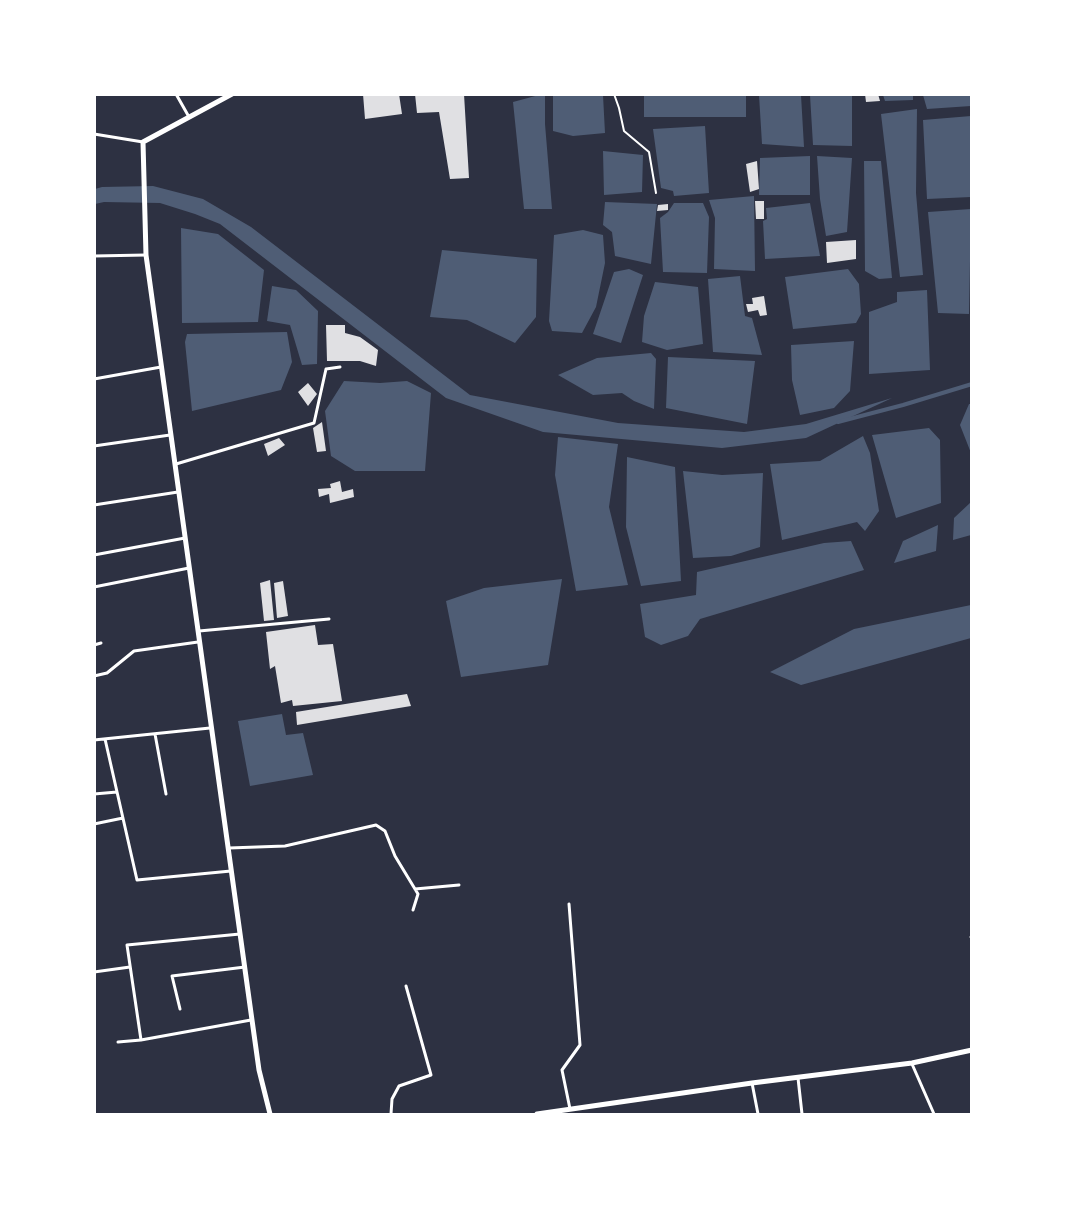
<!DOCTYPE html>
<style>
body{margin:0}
#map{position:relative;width:1066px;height:1209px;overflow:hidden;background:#2d3142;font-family:Lato,sans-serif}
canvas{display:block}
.frame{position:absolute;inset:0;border:96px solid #fff;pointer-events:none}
</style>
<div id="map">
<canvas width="1066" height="1209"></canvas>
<div class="frame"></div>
</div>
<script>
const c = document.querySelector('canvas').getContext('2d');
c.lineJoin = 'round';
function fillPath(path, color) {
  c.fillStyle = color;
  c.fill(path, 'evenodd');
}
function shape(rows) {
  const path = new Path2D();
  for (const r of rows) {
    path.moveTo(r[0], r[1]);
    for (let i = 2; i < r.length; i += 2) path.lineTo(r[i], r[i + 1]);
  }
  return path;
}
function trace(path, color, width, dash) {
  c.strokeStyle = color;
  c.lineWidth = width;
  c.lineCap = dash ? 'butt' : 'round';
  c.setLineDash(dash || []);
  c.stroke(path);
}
fillPath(shape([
 [539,95,545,95,545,124,552,209,524,209,513,102],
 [553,95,603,95,605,133,573,136,553,131],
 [644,95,746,95,746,117,644,117],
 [759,95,801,95,804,147,762,144],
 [810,95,852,95,852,146,813,145],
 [883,95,913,95,913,100,885,101],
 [923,95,971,95,971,106,927,109],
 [917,109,916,193,923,275,900,277,881,114],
 [971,116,971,197,927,199,923,120],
 [705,126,709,193,674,196,673,191,661,188,653,129],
 [603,151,643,155,642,192,604,195],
 [810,156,810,195,759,195,760,158],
 [817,156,852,158,847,232,826,236,820,199],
 [864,161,881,161,892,278,879,279,865,271],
 [153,186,203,199,251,227,470,395,618,423,744,432,806,424,892,398,806,438,722,448,543,432,446,398,220,224,195,214,160,203,104,202,95,204,95,189,102,187],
 [754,196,755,271,714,269,715,218,709,200],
 [605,202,657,204,651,264,615,256,612,232,603,225],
 [674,203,703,203,709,217,707,273,663,272,660,218,668,212],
 [810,203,820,256,765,259,763,221,767,219,766,208],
 [971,209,969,314,938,313,928,212],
 [181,228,218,234,264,270,258,322,182,323],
 [583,230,603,235,605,263,596,307,582,333,552,331,549,321,554,235],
 [442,250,537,259,536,317,515,343,467,320,430,317],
 [629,269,643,275,621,343,593,334,614,272],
 [848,269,859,284,861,314,856,323,793,329,785,277],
 [740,276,745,316,752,318,762,355,713,352,708,279],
 [655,282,698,287,703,344,667,350,642,342,644,316],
 [272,286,296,290,318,311,317,364,302,365,290,325,267,321],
 [927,290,930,370,869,374,869,312,897,302,897,292],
 [287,332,292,362,281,390,192,411,185,342,187,334],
 [854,341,850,391,834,408,800,415,792,380,791,345],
 [651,353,656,359,654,409,634,401,622,393,593,395,558,375,597,358],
 [668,357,755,361,747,424,666,408],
 [344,381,380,383,407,381,431,393,425,471,355,471,331,456,325,411],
 [969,404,971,404,971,453,960,425],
 [929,428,940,440,941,503,896,518,872,435],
 [863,436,870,453,879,511,865,531,857,522,782,540,770,464,820,461],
 [558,437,618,444,609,507,628,585,576,591,555,475],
 [627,457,675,467,681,581,641,586,626,527],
 [683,471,722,475,763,473,760,547,731,556,693,558],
 [971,502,971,535,953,540,954,518],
 [938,525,936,551,894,563,903,541],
 [851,541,864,570,700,619,688,636,661,645,645,637,640,604,696,595,697,572,824,543],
 [562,579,548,665,461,677,446,601,484,588],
 [971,605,971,638,801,685,770,672,854,629],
 [282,714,286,735,303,733,313,775,250,786,238,721]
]), '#4f5d75');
trace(shape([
 [838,422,903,405,972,384]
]), '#4f5d75', 4);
fillPath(shape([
 [363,94,399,94,402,114,365,119],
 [415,94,464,94,469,178,450,179,439,112,417,113],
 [865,94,878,94,880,101,866,102],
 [757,161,759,189,750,192,746,164],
 [755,201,764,201,764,219,756,219],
 [668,204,668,210,657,211,658,205],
 [856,240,856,259,827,263,826,242],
 [764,296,767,315,760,316,758,310,748,312,746,304,753,304,752,298],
 [326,325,345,325,345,333,360,337,378,350,376,366,360,361,327,361],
 [308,383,317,394,308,406,298,392],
 [322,422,326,451,317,452,313,428],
 [279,438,285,445,268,456,264,444],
 [340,481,342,492,353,489,354,497,330,503,329,494,319,497,318,489,331,488,330,484],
 [270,580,274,620,264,621,260,583],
 [283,581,288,616,277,618,274,583],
 [315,625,318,645,333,644,342,701,293,706,292,700,281,703,275,666,270,669,266,632],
 [407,694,411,706,297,725,296,712]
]), '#e0e0e3');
trace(shape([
 [614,94,619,108,624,131,649,152,656,193]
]), '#fff', 2);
trace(shape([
 [176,94,189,117],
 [94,134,143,142],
 [94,256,146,255],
 [94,379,161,367],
 [94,446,170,435],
 [176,464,314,423,326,369,340,367],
 [94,505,178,492],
 [94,555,185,538],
 [94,587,189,568],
 [199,631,329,619],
 [94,645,101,643],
 [94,676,107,673,134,651,198,642],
 [155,734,166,794],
 [105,739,137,880,231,871],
 [94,740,210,728],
 [94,794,117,792],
 [94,824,123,818],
 [229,848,285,846,376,825,385,831,395,856,418,894,413,910],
 [415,889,459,885],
 [569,904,580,1045,562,1070,570,1109],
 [971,937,972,938],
 [94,972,130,967],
 [180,1009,172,976,245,967],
 [141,1040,251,1020],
 [118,1042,141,1040,127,945,240,934],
 [912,1064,934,1114],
 [798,1078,802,1114],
 [752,1083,758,1114],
 [391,1114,392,1099,399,1086,431,1075,406,986]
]), '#fff', 3);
trace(shape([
 [232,94,143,142,146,255,252,1020,259,1070,270,1114],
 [537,1114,752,1083,912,1063,972,1050]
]), '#fff', 5);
</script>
